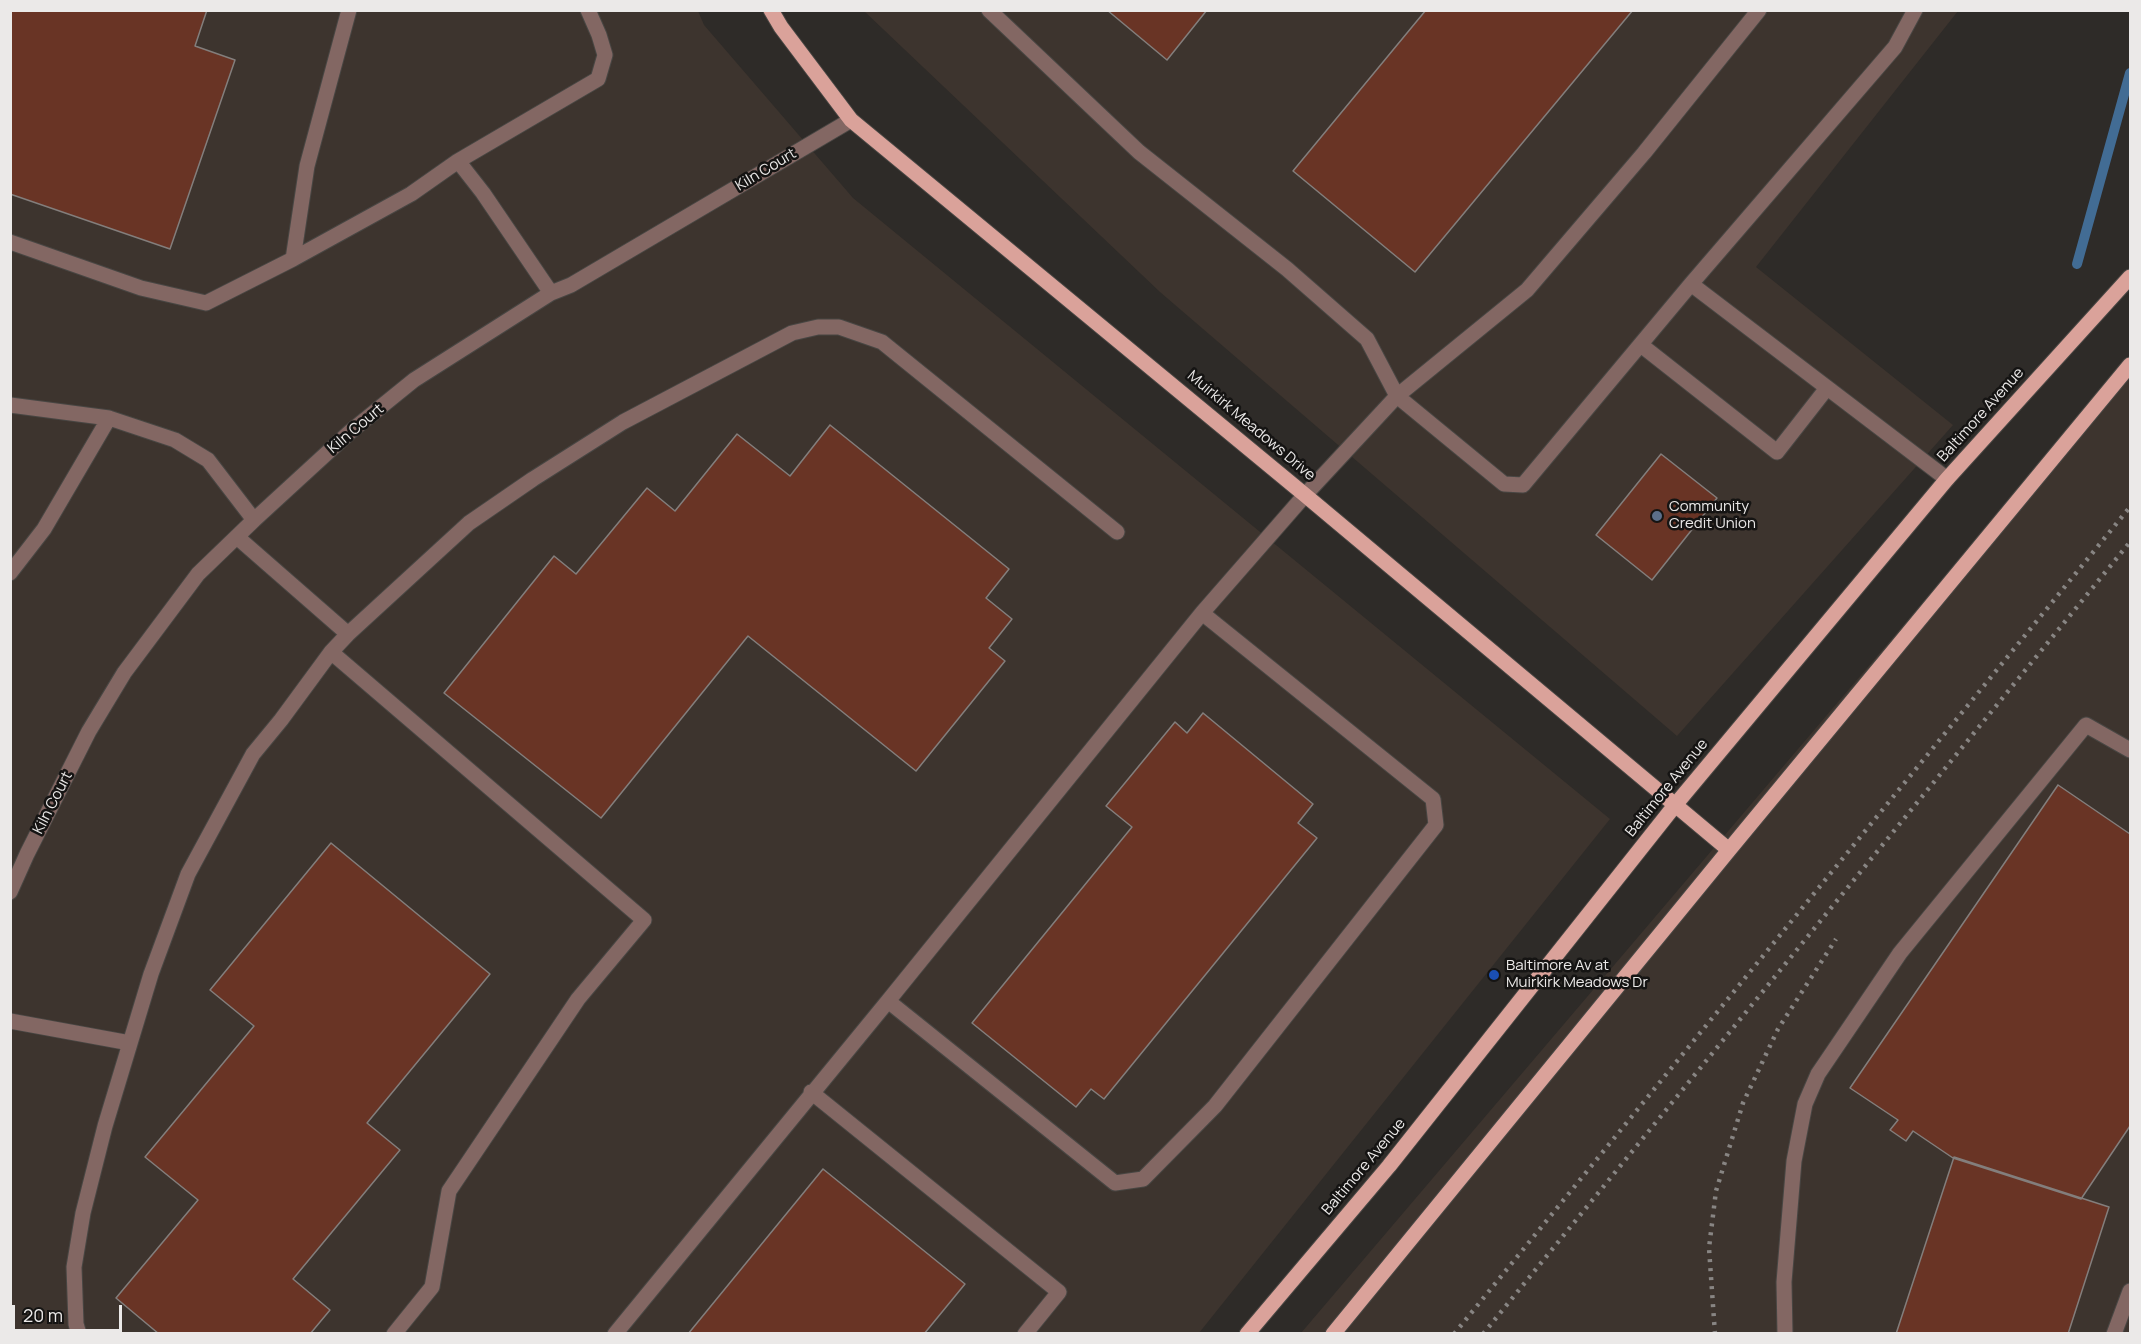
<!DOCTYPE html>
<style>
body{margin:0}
#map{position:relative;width:2141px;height:1344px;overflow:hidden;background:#2e2b28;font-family:Manrope,sans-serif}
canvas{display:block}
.frame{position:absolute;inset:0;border:12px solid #ebe9e8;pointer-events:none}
.scale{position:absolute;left:12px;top:1305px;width:110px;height:27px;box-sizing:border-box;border:3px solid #ebe9e8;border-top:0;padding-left:8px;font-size:18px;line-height:21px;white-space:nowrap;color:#ebe9e8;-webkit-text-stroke:4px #151413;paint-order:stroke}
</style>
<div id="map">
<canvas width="2141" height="1344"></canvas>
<div class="frame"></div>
<div class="scale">20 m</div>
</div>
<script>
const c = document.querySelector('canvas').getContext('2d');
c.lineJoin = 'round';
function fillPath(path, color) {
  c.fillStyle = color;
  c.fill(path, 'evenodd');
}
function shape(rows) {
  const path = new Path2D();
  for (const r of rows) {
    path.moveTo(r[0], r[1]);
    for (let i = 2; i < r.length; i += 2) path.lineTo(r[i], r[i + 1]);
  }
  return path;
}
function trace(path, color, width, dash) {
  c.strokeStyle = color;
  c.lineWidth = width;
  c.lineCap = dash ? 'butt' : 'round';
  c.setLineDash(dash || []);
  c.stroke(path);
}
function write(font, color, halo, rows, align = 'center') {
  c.font = font + ' Manrope,sans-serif';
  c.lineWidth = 5;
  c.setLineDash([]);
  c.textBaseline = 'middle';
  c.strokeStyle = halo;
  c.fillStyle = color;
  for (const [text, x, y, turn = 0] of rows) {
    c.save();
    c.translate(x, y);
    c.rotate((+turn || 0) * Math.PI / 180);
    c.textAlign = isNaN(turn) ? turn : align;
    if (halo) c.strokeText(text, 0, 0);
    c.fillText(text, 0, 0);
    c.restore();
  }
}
fillPath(shape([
 [10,11,698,11,704,25,853,198,1610,819,1199,1333,11,1333],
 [864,11,1958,11,1756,267,1953,425,1677,736,1160,292],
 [2130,359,2130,1333,1301,1333]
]), '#3d342e');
trace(shape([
 [2077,264,2130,73]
]), '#426c94', 10);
const building = shape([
 [10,10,207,10,195,46,235,60,170,249,10,194,10,10],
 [1107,10,1207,10,1167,60,1107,10],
 [1426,10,1633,10,1415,272,1293,171,1426,10],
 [830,425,1009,569,986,598,1012,619,989,648,1005,661,916,771,748,636,601,818,444,693,554,556,576,574,647,488,675,511,737,434,790,476,830,425],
 [1661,454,1717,498,1652,580,1596,535,1661,454],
 [1203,713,1313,804,1298,823,1317,838,1104,1099,1091,1089,1076,1107,972,1023,1132,827,1106,806,1175,722,1187,733,1203,713],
 [2058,785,2130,834,2130,1126,2081,1199,1953,1158,1913,1131,1906,1141,1890,1130,1898,1120,1850,1088,2058,785],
 [331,843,490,974,367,1123,400,1150,293,1279,330,1310,310,1334,159,1334,116,1298,198,1200,145,1157,254,1026,210,990,331,843],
 [1954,1157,2109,1207,2068,1334,1896,1334,1954,1157],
 [823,1169,965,1284,924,1334,688,1334,823,1169]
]);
fillPath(building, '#693425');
trace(building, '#837e7c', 1.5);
const minor = shape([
 [989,10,1139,152,1287,269,1367,339,1397,396,1504,484,1523,485,1691,284,1895,47,1915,10],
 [458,161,483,193,551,293],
 [10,242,141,288,206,303,293,259,307,166,349,10],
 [293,259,411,194,458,161,598,79,605,55,599,35,588,10],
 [1691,284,1947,479],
 [1641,345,1777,452,1827,388],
 [10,405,109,418,175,440,208,460,254,520],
 [237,537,348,634],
 [10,573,44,529,109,418],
 [1202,613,1433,799,1436,825,1215,1106,1143,1179,1115,1183,888,1001,1202,613,1305,495,1397,396,1527,290,1644,153,1759,10],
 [331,652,644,920,578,999,449,1191,432,1287,394,1334],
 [10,892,27,854,89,731,124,673,198,574,254,520,351,431,414,380,551,293,571,285,851,120],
 [10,1021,130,1043],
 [811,1092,1059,1292,1025,1334],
 [79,1334,76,1324,74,1267,83,1213,105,1126,151,974,188,874,253,754,281,720,331,652,348,634,469,523,533,479,623,422,792,333,818,327,839,327,882,342,1117,532],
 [615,1334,888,1001],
 [1785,1334,1784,1282,1794,1161,1805,1104,1818,1074,1900,953,2086,725,2130,750],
 [2114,1334,2130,1291]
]);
const major = shape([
 [771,10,781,27,851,120,1305,495,1729,850],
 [1247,1334,1389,1166,1676,804,1947,479,2130,277],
 [1333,1334,1729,850,2130,365]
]);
trace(minor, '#484643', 17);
trace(major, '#484643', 17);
trace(minor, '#836763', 15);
trace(major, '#daa29a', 15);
trace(shape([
 [1454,1334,2130,507],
 [1483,1334,2130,542],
 [1715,1334,1709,1248,1716,1191,1743,1103,1778,1029,1836,939]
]), '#888583', 4.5, [3, 6]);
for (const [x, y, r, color] of [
 [1657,516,6,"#5c6f8a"],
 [1494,975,6,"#1a4fb4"]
]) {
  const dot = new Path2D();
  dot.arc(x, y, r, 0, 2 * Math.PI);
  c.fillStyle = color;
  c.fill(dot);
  trace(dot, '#151413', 2);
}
write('15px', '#ebe9e8', '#151413', [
 ["Kiln Court",766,170,-31],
 ["Baltimore Avenue",1981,415,-48],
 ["Muirkirk Meadows Drive",1251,426,40],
 ["Kiln Court",356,429,-40],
 ["Baltimore Avenue",1667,788,-51],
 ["Kiln Court",53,803,-63],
 ["Baltimore Avenue",1364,1167,-50]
]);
write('15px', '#ebe9e8', '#151413', [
 ["Community",1669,507],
 ["Credit Union",1669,524],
 ["Baltimore Av at",1506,966],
 ["Muirkirk Meadows Dr",1506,983]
], 'left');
</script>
